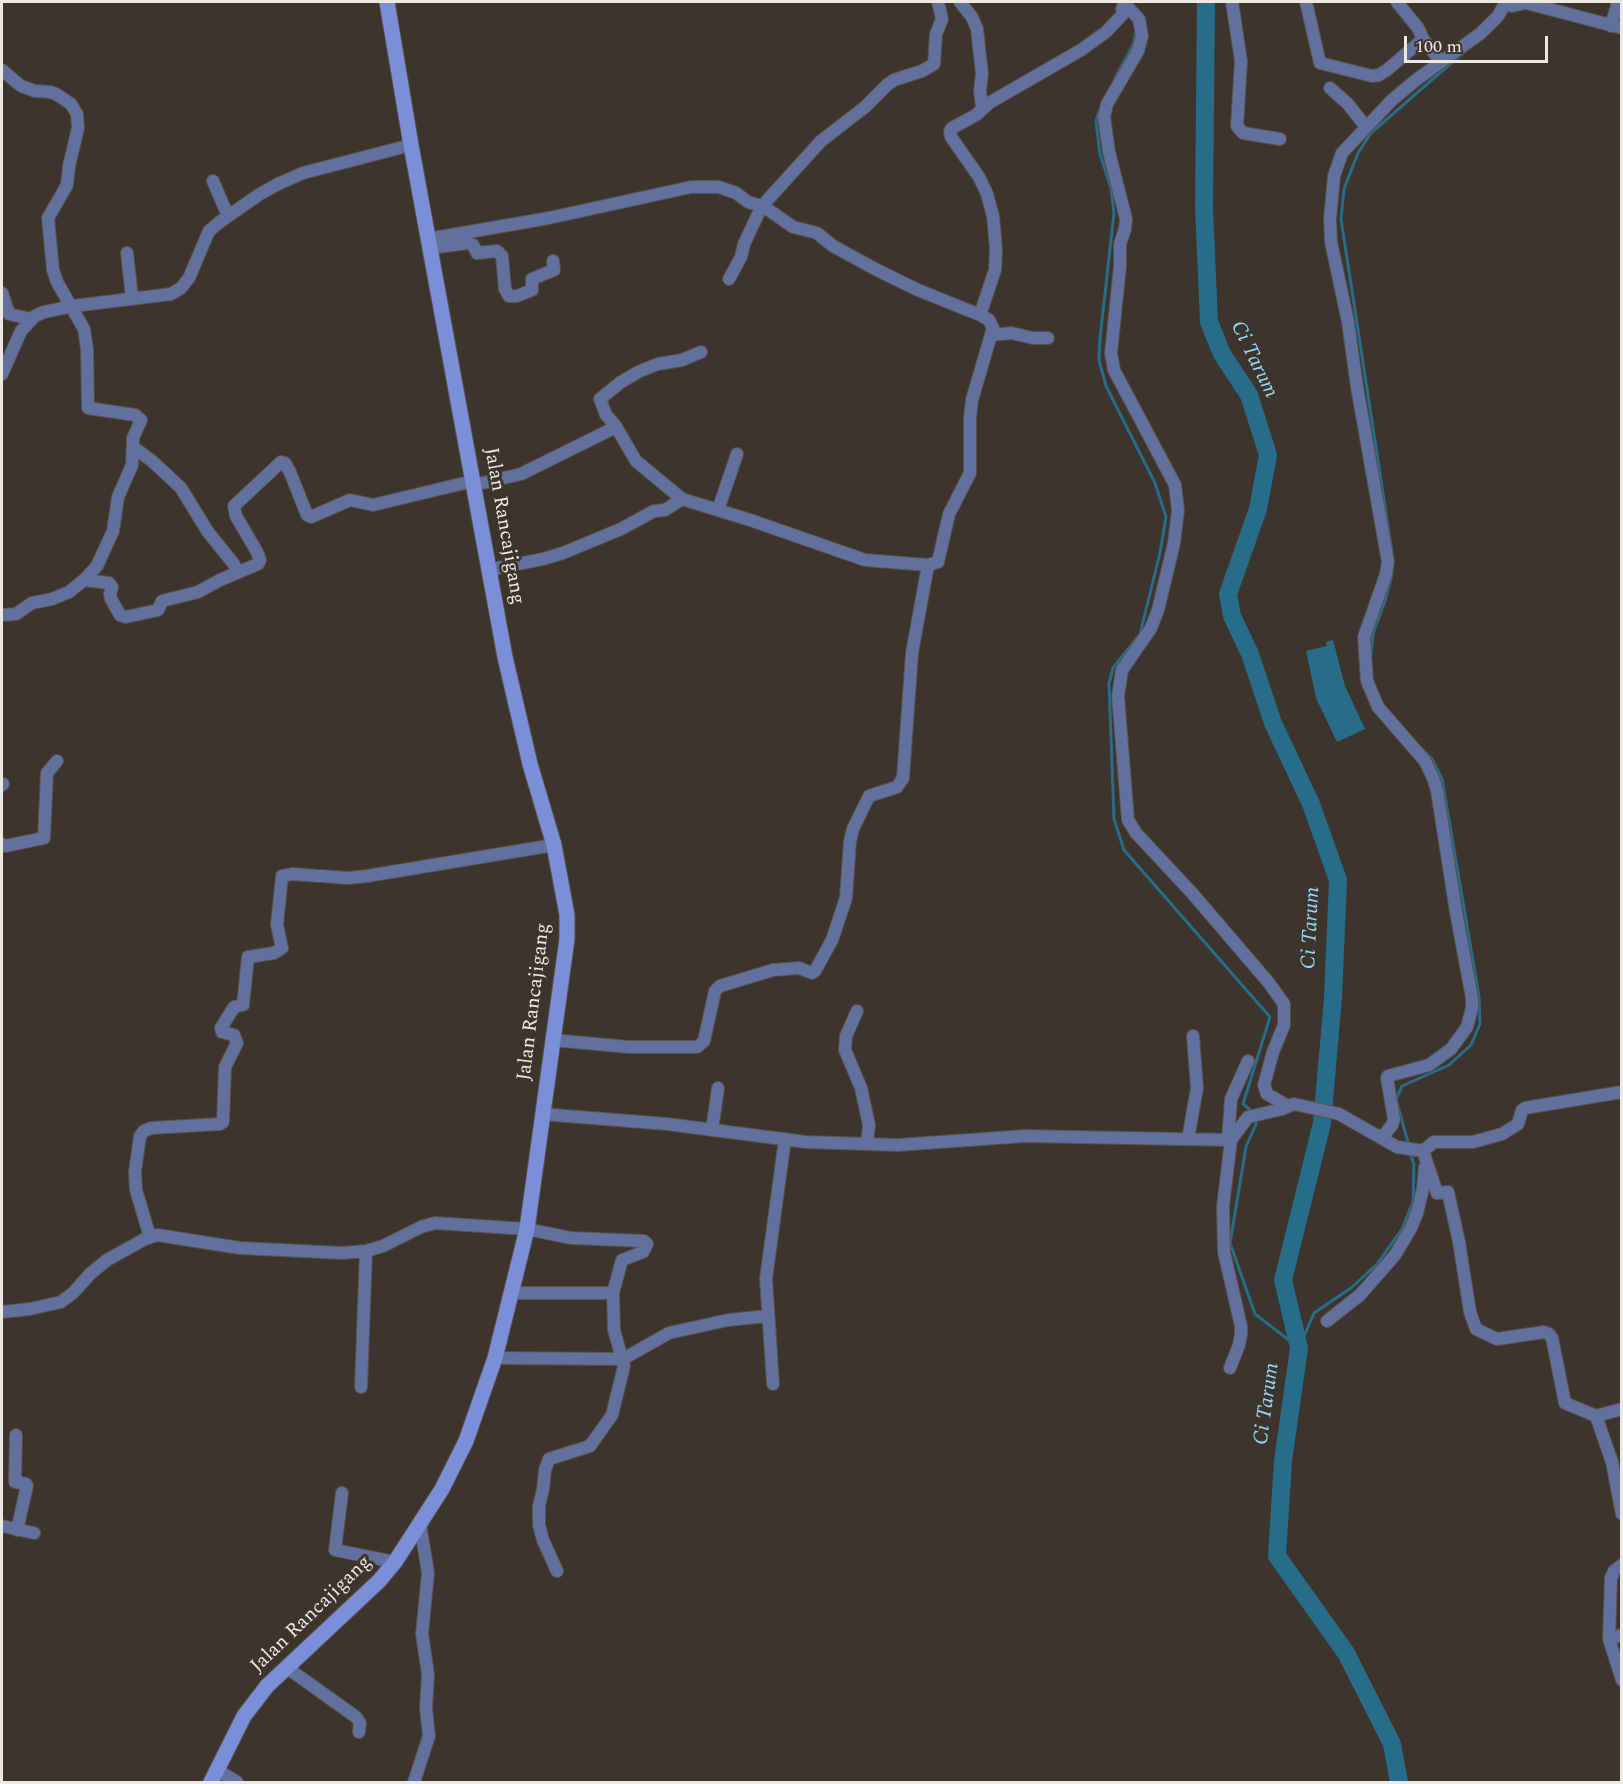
<!DOCTYPE html>
<style>
body{margin:0}
#map{position:relative;width:1623px;height:1784px;overflow:hidden;background:#3d342d;font-family:Spectral,serif}
canvas{display:block}
.frame{position:absolute;inset:0;border:3px solid #eee8e3;pointer-events:none}
.scale{position:absolute;left:1404px;top:36px;width:144px;height:27px;box-sizing:border-box;border:3px solid #eee8e3;border-top:0;padding-left:8px;font-size:18px;line-height:21px;white-space:nowrap;color:#eee8e3;-webkit-text-stroke:4px #3d342d;paint-order:stroke}
</style>
<div id="map">
<canvas width="1623" height="1784"></canvas>
<div class="frame"></div>
<div class="scale">100 m</div>
</div>
<script>
const c = document.querySelector('canvas').getContext('2d');
c.lineJoin = 'round';
function fillPath(path, color) {
  c.fillStyle = color;
  c.fill(path, 'evenodd');
}
function shape(rows) {
  const path = new Path2D();
  for (const r of rows) {
    path.moveTo(r[0], r[1]);
    for (let i = 2; i < r.length; i += 2) path.lineTo(r[i], r[i + 1]);
  }
  return path;
}
function trace(path, color, width, dash) {
  c.strokeStyle = color;
  c.lineWidth = width;
  c.lineCap = dash ? 'butt' : 'round';
  c.setLineDash(dash || []);
  c.stroke(path);
}
function write(font, color, halo, rows, align = 'center') {
  c.font = font + ' Spectral,serif';
  c.lineWidth = 6;
  c.setLineDash([]);
  c.textBaseline = 'middle';
  c.strokeStyle = halo;
  c.fillStyle = color;
  for (const [text, x, y, turn = 0] of rows) {
    c.save();
    c.translate(x, y);
    c.rotate((+turn || 0) * Math.PI / 180);
    c.textAlign = isNaN(turn) ? turn : align;
    if (halo) c.strokeText(text, 0, 0);
    c.fillText(text, 0, 0);
    c.restore();
  }
}
fillPath(shape([
 [1333,640,1345,686,1365,729,1337,742,1316,698,1306,651,1327,646,1326,642]
]), '#276c89');
trace(shape([
 [1115,78,1133,45,1136,32],
 [1099,111,1096,122,1100,154,1111,188,1114,213,1100,338,1099,360,1106,386,1155,483,1166,517,1160,553,1140,634,1113,668,1109,683,1114,819,1124,850,1270,1017,1243,1104,1253,1112],
 [1392,552,1341,219,1344,189,1358,153,1371,133,1465,51],
 [1371,654,1373,633,1385,601,1392,574],
 [1255,1118,1256,1124,1246,1147,1230,1243,1255,1314,1299,1348,1314,1313,1351,1288,1377,1264,1402,1229,1413,1202,1414,1165,1410,1152],
 [1409,1146,1396,1099,1402,1086,1449,1065,1471,1045,1480,1024,1479,996,1442,779,1432,759,1421,748]
]), '#276c89', 3);
trace(shape([
 [1206,2,1204,208,1209,322,1222,354,1249,395,1268,455,1258,509,1228,594,1232,616,1250,654,1273,723,1311,804,1338,880,1333,998,1322,1123,1283,1280,1299,1348,1283,1461,1277,1556,1346,1653,1392,1744,1399,1782]
]), '#276c89', 18);
const street = shape([
 [960,2,972,17,977,29,982,74,980,91,982,107],
 [1123,2,1139,19,1142,36,1138,51,1107,104,1104,117,1109,152,1126,219,1125,229,1120,244,1120,266,1111,353,1114,370,1175,485,1178,510,1174,543,1158,610,1151,628,1122,670,1118,696,1128,820,1136,833,1192,893,1269,983,1284,1004,1284,1025,1273,1052,1264,1085,1267,1094,1288,1106],
 [1232,2,1241,61,1237,126,1243,133,1280,139],
 [1306,2,1320,63,1372,76,1379,75,1387,70,1423,39,1418,28,1397,2],
 [1506,4,1512,6,1526,3,1622,28],
 [1611,26,1618,2],
 [1423,39,1441,62],
 [2,70,21,86,35,91,50,92,56,94,71,104,77,114,78,128,69,166,67,185,48,218,53,270,57,282,84,329,87,349,88,408,135,415,141,420,133,438,132,465,118,497,113,531,97,566,84,580,69,592,52,599,32,603,16,614,2,615],
 [1330,88,1348,104,1366,127],
 [213,181,228,216],
 [763,206,793,227,817,233,833,246,877,270,918,290,980,315,995,270,996,249,993,216,987,194,979,177,951,137,950,131,952,128,976,115,989,103,1081,50,1106,32,1123,14,1122,9,1126,2],
 [428,239,549,218,691,187,719,187,736,193,748,202,762,206,821,141,865,107,887,85,894,80,922,71,934,64,936,34,942,19,938,2],
 [430,248,468,243,473,245,477,253,497,251,502,256,505,289,509,296,517,296,532,290,532,279,554,270,553,261],
 [127,253,132,298],
 [729,279,741,257,744,244,762,206],
 [2,293,9,314,31,319],
 [992,335,1011,333,1033,338,1048,338],
 [701,352,682,360,658,364,640,371,621,382,600,399,606,415,615,425,636,461,682,499,750,520,865,560,928,565,938,562,949,514,970,473,970,418,972,400,993,328,989,320,980,315],
 [2,374,21,331,35,316,44,312,73,306,171,294,181,288,189,278,209,231,221,221,260,194,278,184,303,173,411,145],
 [133,447,152,461,181,488,208,532,233,563,238,572],
 [474,485,521,474,616,427],
 [718,510,737,454],
 [488,570,543,559,563,553,621,529,654,511,665,510,682,499],
 [84,580,109,583,112,587,110,594,111,599,120,615,126,617,158,610,162,601,198,592,220,580,258,564,260,560,257,552,236,516,234,506,281,462,285,463,290,472,307,515,311,517,350,500,373,505,473,481],
 [2,785,3,784],
 [2,844,5,846,44,838,47,773,57,761],
 [857,1011,846,1036,845,1050,861,1088,869,1125,867,1144],
 [552,1040,629,1047,697,1047,704,1041,715,991,720,986,773,970,799,968,812,973,815,971,832,940,846,898,850,841,853,829,869,796,897,787,903,778,912,653,928,565],
 [542,1114,667,1124,806,1142,898,1145,1025,1136,1231,1140,1248,1117,1282,1109,1294,1104,1339,1114,1397,1147,1423,1151],
 [712,1130,718,1088],
 [1382,1138,1392,1125,1394,1119,1387,1078,1388,1076,1429,1065,1451,1049,1467,1027,1472,1008,1472,998,1456,912,1437,791,1433,778,1425,761,1378,707,1367,681,1364,637,1386,574,1388,562,1357,387,1348,322,1331,242,1330,219,1334,176,1342,153,1392,100,1416,80,1481,33,1498,16,1506,2],
 [1188,1139,1197,1088,1193,1036],
 [1228,1140,1231,1099,1248,1061],
 [1423,1151,1434,1142,1473,1142,1502,1134,1518,1124,1522,1110,1525,1108,1622,1092],
 [1425,1157,1437,1193,1448,1192,1459,1242,1470,1312,1476,1329,1497,1339,1544,1332,1549,1334,1552,1338,1565,1403,1596,1416,1622,1409],
 [150,1237,136,1190,135,1172,140,1136,144,1131,151,1128,220,1124,223,1122,225,1067,237,1043,234,1035,222,1032,221,1028,234,1007,243,1005,248,957,274,953,282,948,277,925,282,876,292,874,348,878,367,876,554,845],
 [512,1293,613,1293],
 [2,1312,30,1309,61,1302,73,1293,90,1274,107,1260,145,1239,157,1235,240,1248,342,1253,366,1251,383,1246,421,1227,435,1223,527,1229,571,1238,644,1241,647,1244,643,1252,622,1260,613,1293,614,1330,624,1366,612,1415,590,1446,549,1459,545,1470,543,1489,539,1506,539,1525,543,1540,557,1571],
 [1327,1321,1360,1295,1395,1255,1411,1228,1417,1213,1423,1188,1425,1167],
 [495,1358,623,1359,669,1333,728,1320,768,1316],
 [1230,1368,1239,1345,1241,1334,1241,1326,1224,1252,1223,1206,1231,1140],
 [773,1384,766,1279,785,1139],
 [361,1387,366,1251],
 [1596,1416,1612,1462,1622,1514],
 [16,1435,15,1482,26,1484,27,1486,17,1530],
 [342,1493,335,1550,395,1562],
 [2,1526,34,1533],
 [1622,1565,1614,1571,1611,1578,1609,1639,1622,1680],
 [1609,1639,1622,1635],
 [286,1667,356,1717,360,1723,359,1732],
 [217,1770,237,1782],
 [414,1782,429,1736,426,1709,428,1674,422,1634,428,1573,420,1524]
]);
const secondary = shape([
 [211,1782,244,1716,267,1686,379,1581,395,1562,442,1489,466,1441,495,1358,527,1229,567,939,567,915,554,845,530,764,505,657,411,145,387,2]
]);
trace(street, '#59514a', 14);
trace(secondary, '#59514a', 17);
trace(street, '#62709d', 12);
trace(secondary, '#7a8fd8', 15);
write('20px', '#eee8e3', '#3d342d', [
 ["Jalan Rancajigang",503,526,80],
 ["Jalan Rancajigang",535,1002,-83],
 ["Jalan Rancajigang",312,1615,-44]
]);
write('italic 21px', '#95d7f7', '#3d342d', [
 ["Ci Tarum",1253,360,64],
 ["Ci Tarum",1312,928,-87],
 ["Ci Tarum",1268,1404,-82]
]);
</script>
